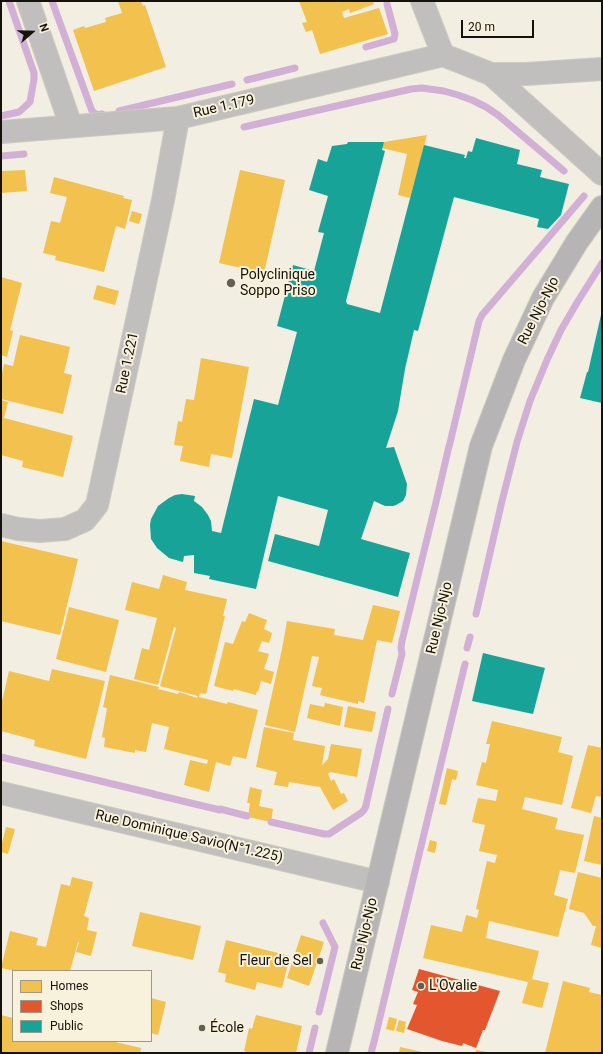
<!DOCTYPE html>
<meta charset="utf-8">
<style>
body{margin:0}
#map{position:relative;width:603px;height:1054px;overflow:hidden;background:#f2eee1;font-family:Roboto,sans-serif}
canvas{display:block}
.frame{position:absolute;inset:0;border:2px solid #14120a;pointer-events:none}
.legend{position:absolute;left:12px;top:970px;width:140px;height:72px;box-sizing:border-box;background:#f8f1db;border:1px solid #9d9887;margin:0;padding:5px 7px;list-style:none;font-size:12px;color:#14120a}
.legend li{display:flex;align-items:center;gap:8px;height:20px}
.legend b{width:20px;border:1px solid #9d9887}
.north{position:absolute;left:12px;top:12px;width:40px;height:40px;-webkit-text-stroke:3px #f8f1db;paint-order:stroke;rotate:70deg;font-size:11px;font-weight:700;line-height:16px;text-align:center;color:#14120a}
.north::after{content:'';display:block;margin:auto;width:14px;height:18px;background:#14120a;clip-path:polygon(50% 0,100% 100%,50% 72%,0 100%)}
.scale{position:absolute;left:461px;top:20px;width:73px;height:18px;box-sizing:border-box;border:2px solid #14120a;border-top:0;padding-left:5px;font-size:12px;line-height:14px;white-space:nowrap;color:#14120a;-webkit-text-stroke:3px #f8f1db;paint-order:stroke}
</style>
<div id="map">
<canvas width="603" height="1054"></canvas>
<div class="frame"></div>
<ul class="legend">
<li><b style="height:11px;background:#f2c14e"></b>Homes</li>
<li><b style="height:11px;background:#e4572e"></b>Shops</li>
<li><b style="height:11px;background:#17a398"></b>Public</li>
</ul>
<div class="north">N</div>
<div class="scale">20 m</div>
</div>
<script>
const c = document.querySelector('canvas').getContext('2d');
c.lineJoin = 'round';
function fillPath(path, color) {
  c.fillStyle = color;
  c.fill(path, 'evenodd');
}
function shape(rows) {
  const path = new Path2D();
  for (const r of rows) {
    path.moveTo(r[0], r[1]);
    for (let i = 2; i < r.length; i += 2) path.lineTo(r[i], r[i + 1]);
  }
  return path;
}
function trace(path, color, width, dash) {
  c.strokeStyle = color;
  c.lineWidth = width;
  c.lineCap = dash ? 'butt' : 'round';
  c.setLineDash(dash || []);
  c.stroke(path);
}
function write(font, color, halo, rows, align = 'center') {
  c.font = font + ' Roboto,sans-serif';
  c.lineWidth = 4;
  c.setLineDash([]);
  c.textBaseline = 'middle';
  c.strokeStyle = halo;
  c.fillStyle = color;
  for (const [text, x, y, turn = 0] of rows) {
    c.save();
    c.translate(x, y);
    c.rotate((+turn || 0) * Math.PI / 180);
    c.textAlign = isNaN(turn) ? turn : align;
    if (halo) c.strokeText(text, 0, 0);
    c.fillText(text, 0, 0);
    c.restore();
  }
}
fillPath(shape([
 [118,1,141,1,143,6,145,5,166,67,94,91,73,30,84,26,85,28,106,22,105,18,122,13],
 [299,1,373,1,374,4,350,13,349,9,342,12,344,18,379,8,388,34,320,54,312,30,306,32,302,23,307,22],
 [427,135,410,198,398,195,407,154,382,148,384,142],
 [25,170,27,191,1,193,1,171],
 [240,170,285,180,264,273,219,263],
 [54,177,124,196,123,198,132,200,125,229,116,226,104,272,55,260,56,256,43,253,51,221,60,223,67,197,50,193],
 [132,211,142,214,139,224,129,221],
 [1,277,22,283,10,330,13,331,7,357,1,355],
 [97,285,119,291,115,305,93,299],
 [20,335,70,347,64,373,72,375,63,414,1,399,1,379,4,364,13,366],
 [201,358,249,367,232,458,211,454,209,467,180,461,183,446,174,445,178,421,182,422,186,399,194,400],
 [1,400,8,402,4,418,73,436,63,477,22,467,23,461,1,455],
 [1,541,78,559,60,635,1,621],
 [163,575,187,582,185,590,227,599,223,616,225,616,206,694,200,693,199,697,227,704,228,702,258,710,246,759,233,756,230,766,216,762,209,792,184,785,190,760,207,764,208,760,164,749,169,727,152,723,146,752,135,750,135,753,104,747,105,738,102,737,107,708,103,707,110,675,159,687,158,689,178,694,179,692,197,698,198,696,160,686,176,628,174,627,158,685,134,679,142,648,149,650,157,618,125,610,132,582,159,589],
 [373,605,400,611,392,643,377,640,364,703,358,701,358,704,320,695,322,688,312,686,319,657,312,656,295,732,265,725,282,649,287,621,335,629,334,635,363,640],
 [69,607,119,620,106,672,56,659],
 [249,613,267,620,264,629,272,633,269,643,262,641,258,651,269,654,264,669,274,672,271,684,261,681,258,692,257,691,256,695,234,689,233,691,214,686,225,642,233,644,242,621,245,622],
 [52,669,105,681,86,759,34,746,35,740,1,731,1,706,9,671,49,681],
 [325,703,343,707,340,726,307,718,310,704,324,707],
 [348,706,376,712,372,732,344,727],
 [492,721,562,737,558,752,573,756,562,805,525,797,522,809,558,818,555,829,584,835,575,873,560,870,554,895,568,899,558,937,489,921,486,938,539,951,532,979,549,983,542,1008,522,1003,528,982,423,958,431,925,462,932,466,915,477,918,479,910,476,909,487,861,495,863,497,855,479,851,485,825,472,822,478,798,496,801,498,790,476,785,482,762,486,763,490,744,486,744],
 [264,727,294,733,293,740,325,746,322,765,328,759,331,744,362,749,357,777,330,772,328,774,331,781,334,779,341,794,344,793,348,801,333,810,320,787,289,782,288,787,274,785,277,772,256,767],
 [588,745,602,748,602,797,596,796,591,813,571,808],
 [447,768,458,771,456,780,452,779,446,805,439,804],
 [250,787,262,790,259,806,273,809,271,822,248,817,250,803,247,803],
 [594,816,602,818,602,865,584,861],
 [6,827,15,829,8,854,1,852,1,847],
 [430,840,437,842,435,853,427,851],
 [578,872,602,878,602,948,591,945,596,926,593,926,584,913,569,909],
 [72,877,93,882,84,916,89,918,87,930,97,932,91,956,76,952,79,942,78,942,70,971,16,971,1,968,10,931,38,938,36,945,46,947,61,884,70,886],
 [140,912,201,926,193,960,132,946],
 [301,935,324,942,309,986,287,978],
 [226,940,290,956,282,988,257,982,255,990,225,982,226,974,218,972],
 [563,981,590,988,589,992,602,995,602,1053,545,1053],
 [151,998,166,1002,158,1035,151,1033],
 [1,1015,13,1018,13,1041,111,1041,141,1048,140,1053,1,1053],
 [256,1015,302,1026,296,1053,247,1053,247,1052,244,1051,249,1028,252,1029],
 [389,1017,397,1019,394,1031,386,1029],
 [399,1020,406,1022,404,1033,396,1031],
 [400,1047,422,1052,422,1053,399,1053],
 [476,1050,487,1052,487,1053,476,1053]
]), '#f2c14e');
fillPath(shape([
 [419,969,500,991,485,1030,483,1030,476,1048,463,1043,462,1046,442,1041,407,1029,417,1005,413,1004,418,992,412,990]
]), '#e4572e');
fillPath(shape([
 [476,138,520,150,517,164,542,170,540,177,569,184,561,215,548,229,537,227,539,219,454,197,418,331,414,330,405,369,398,411,386,448,394,447,407,484,406,495,403,501,396,505,393,506,385,506,374,501,361,539,410,553,398,597,268,561,275,534,319,546,328,510,278,496,256,589,209,579,210,576,194,573,194,555,184,556,183,562,169,558,157,548,151,539,150,525,151,519,158,506,169,498,175,495,182,494,195,496,194,501,202,507,208,515,211,521,212,531,221,533,254,399,278,405,297,332,277,326,293,265,314,271,324,233,318,232,328,196,309,190,318,159,327,162,332,146,347,144,348,142,384,142,382,150,385,151,346,301,347,304,380,313,424,145,465,155,464,158,466,158,468,151,472,152],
 [601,315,602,315,602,403,580,398,587,372,588,372],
 [483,653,545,668,533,714,472,701]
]), '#17a398');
trace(shape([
 [52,1,92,111,97,115,102,114],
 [366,47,394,39,395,34,387,4],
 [247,80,295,68],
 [119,111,232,84],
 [1,116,19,112,30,102,34,79,34,73,9,1],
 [244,127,411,89,422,88,429,89,444,91,458,95,472,100,486,107,498,115,564,171],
 [1,156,24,154],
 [449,447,479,321,482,315,584,196],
 [437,498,449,446],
 [476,614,502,501,517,442,530,401,547,360,561,330,578,301,602,263],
 [401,648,402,641,437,498],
 [467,648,470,637],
 [392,694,402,654,401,648],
 [382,735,388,709],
 [1,757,154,794],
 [153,794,220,810],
 [366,805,382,735],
 [220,809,247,816],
 [271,822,324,834,329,834,361,813,364,810,366,806],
 [397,946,465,664],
 [319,1012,335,947,323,923],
 [375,1038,397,946],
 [309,1053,315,1028],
 [371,1053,375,1038]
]), '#d2b0d6', 7);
const street = shape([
 [28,1,71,126],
 [422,1,443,55],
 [443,55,491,74,602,174],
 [491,74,526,74,602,69],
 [1,132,178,118,443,55],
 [1,525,18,529,40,531,65,529,85,520,97,505,163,200,178,118],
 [1,793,378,882]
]);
const secondary = shape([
 [337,1053,481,446,514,360,543,298,577,242,602,207]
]);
trace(street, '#cdcac0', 24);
trace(secondary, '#cdcac0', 24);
trace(street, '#c1bebe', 22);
trace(secondary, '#b6b4b5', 22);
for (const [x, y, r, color] of [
 [231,283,5,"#625f55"],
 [320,961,4,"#625f55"],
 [421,986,4,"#625f55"],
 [202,1028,4,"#625f55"]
]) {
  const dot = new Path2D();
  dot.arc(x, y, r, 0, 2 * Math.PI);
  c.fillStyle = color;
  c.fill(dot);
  trace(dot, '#f8f1db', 1.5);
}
write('14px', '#14120a', '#f8f1db', [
 ["Rue 1.179",224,107,-13],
 ["Rue Njo-Njo",539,311,-63],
 ["Rue 1.221",128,363,-78],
 ["Rue Njo-Njo",440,618,-77],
 ["Rue Dominique Savio(N°1.225)",189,837,13],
 ["Rue Njo-Njo",365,934,-77]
]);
write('14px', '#14120a', '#f8f1db', [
 ["Polyclinique",240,275],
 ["Soppo Priso",240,291],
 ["Fleur de Sel",312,961,"right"],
 ["L'Ovalie",429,986],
 ["École",210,1028]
], 'left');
</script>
